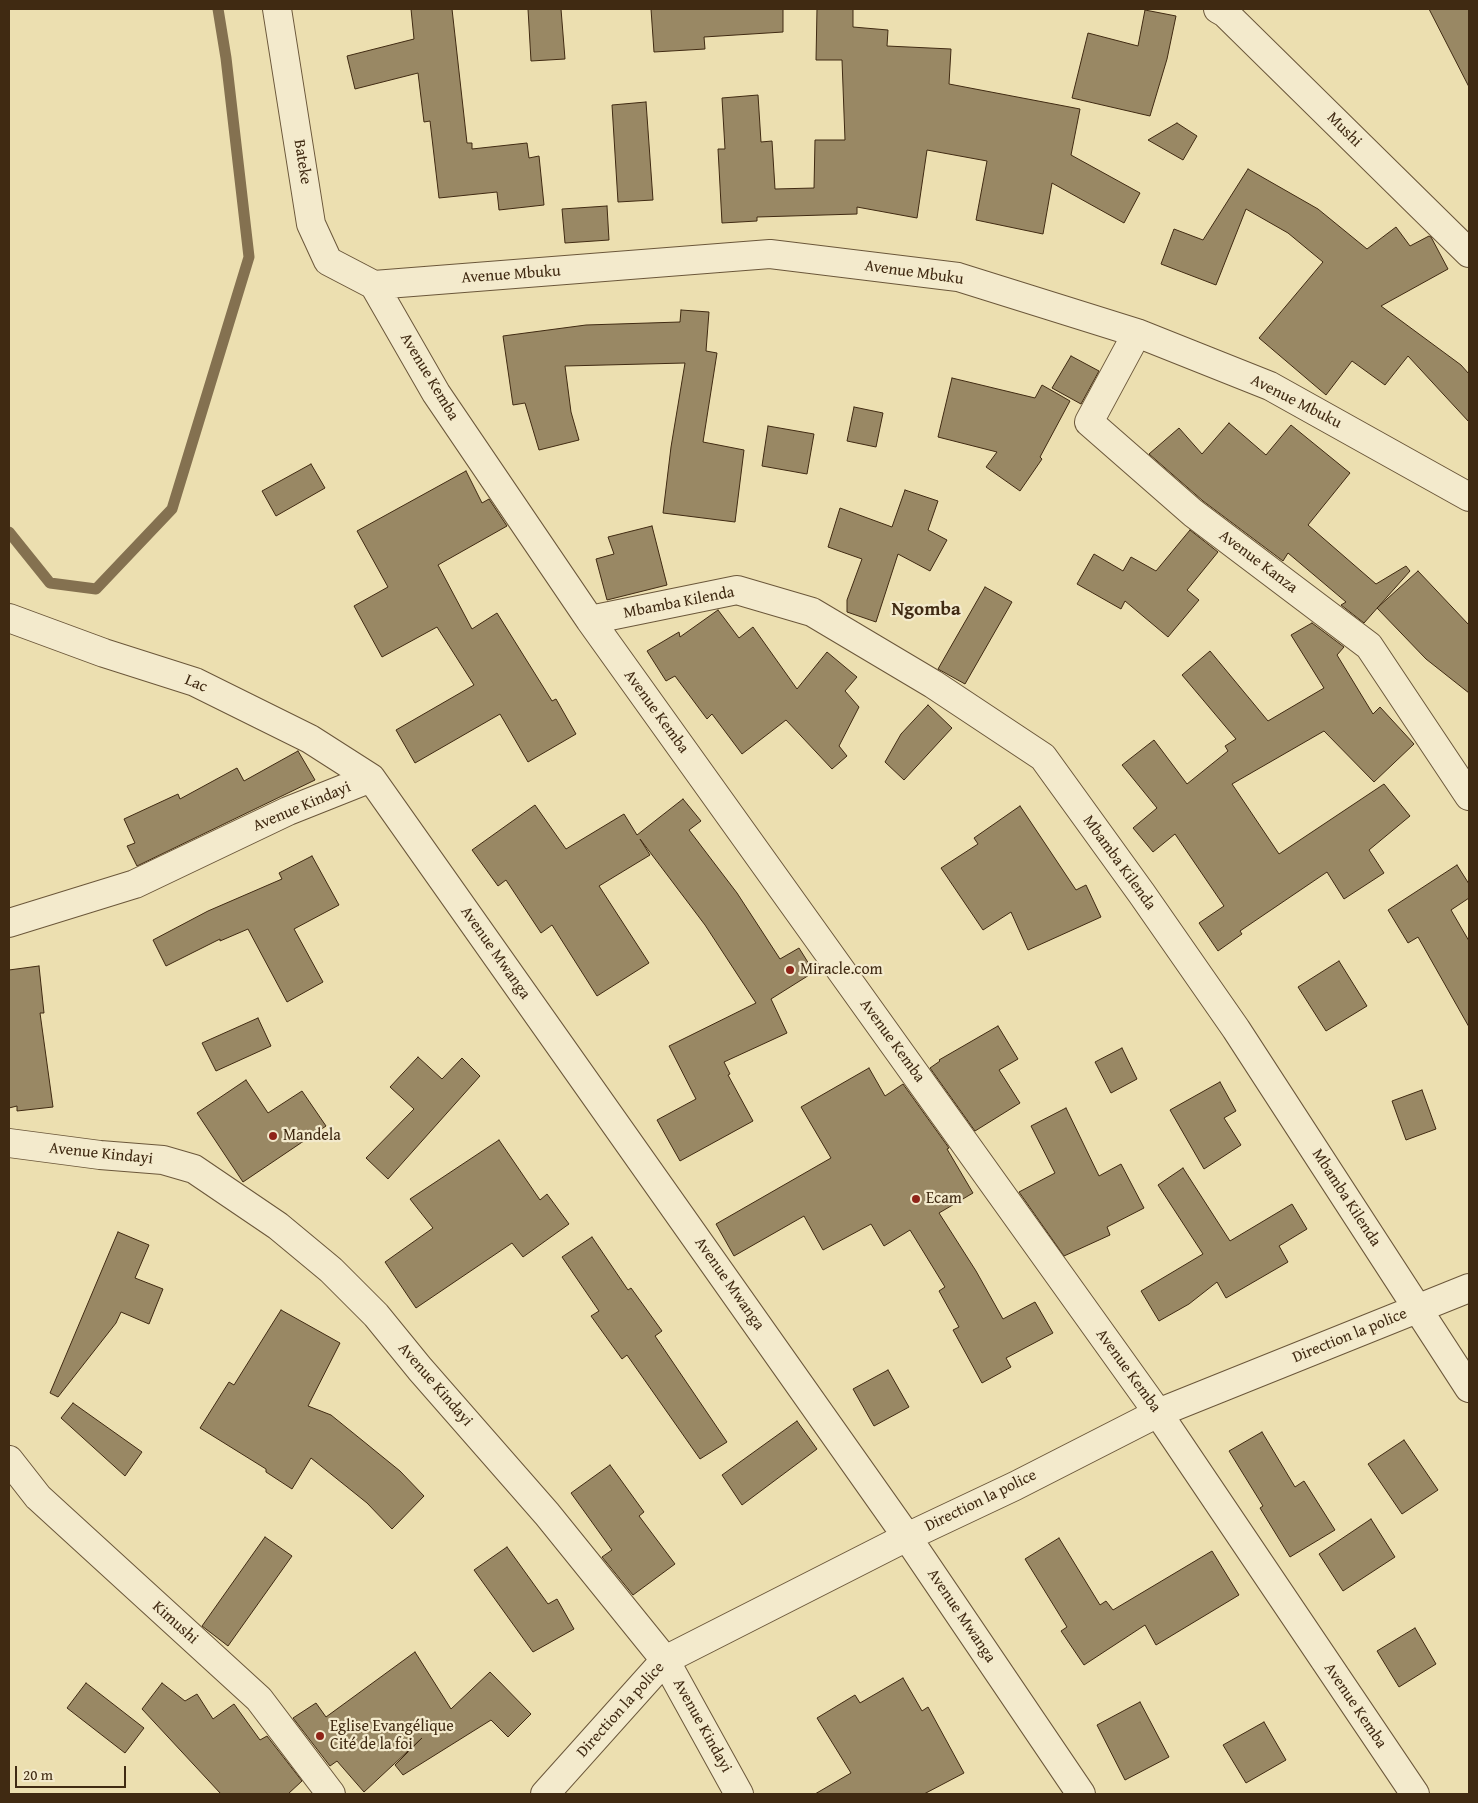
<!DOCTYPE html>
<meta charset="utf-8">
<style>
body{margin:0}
#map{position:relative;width:1478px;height:1803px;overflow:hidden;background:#ecdfb0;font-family:"Gentium Book Plus",serif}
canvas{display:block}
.frame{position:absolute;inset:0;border:10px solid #402a12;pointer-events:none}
.scale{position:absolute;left:15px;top:1766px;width:111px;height:22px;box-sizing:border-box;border:2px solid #402a12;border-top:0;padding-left:6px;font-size:15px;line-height:18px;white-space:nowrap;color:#402a12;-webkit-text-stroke:4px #f3eacc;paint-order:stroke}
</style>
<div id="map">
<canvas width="1478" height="1803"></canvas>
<div class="frame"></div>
<div class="scale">20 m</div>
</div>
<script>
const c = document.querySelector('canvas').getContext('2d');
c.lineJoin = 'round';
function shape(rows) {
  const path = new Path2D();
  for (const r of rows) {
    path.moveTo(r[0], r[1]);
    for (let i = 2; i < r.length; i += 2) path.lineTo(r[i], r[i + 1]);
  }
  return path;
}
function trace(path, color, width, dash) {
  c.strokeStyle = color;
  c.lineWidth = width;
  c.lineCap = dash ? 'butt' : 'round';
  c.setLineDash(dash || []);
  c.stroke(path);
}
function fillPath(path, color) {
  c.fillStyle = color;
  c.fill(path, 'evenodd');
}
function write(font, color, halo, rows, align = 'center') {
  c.font = font + ' "Gentium Book Plus",serif';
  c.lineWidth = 4.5;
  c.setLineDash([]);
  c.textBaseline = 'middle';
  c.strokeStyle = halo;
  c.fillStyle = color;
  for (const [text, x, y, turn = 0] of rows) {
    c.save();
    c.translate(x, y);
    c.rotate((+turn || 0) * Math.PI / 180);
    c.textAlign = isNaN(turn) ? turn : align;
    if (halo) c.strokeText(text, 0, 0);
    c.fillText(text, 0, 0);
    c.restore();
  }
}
trace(shape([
 [9,532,50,583,96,589,172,509,249,257,226,58,218,9]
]), '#847150', 11);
const building = shape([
 [411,9,452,9,467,143,472,143,472,149,527,143,529,158,539,156,544,205,499,210,497,192,439,198,430,121,424,122,418,73,355,89,347,56,414,39,411,9],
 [528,9,561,9,565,59,531,61,528,9],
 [651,9,783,9,783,32,704,37,705,49,654,52,651,9],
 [817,9,853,9,853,27,888,30,887,46,951,49,949,84,1080,109,1071,155,1140,193,1124,223,1052,183,1043,234,976,220,987,161,927,150,917,218,857,207,857,214,757,217,757,221,722,223,718,149,725,149,722,98,758,95,761,142,772,141,775,189,814,188,815,140,845,140,842,60,816,60,817,9],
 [1429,9,1469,9,1469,87,1429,9],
 [1145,10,1176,16,1167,59,1150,116,1072,98,1088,33,1138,46,1145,10],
 [646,102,653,200,618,202,612,105,646,102],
 [1177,123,1197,136,1183,160,1148,140,1177,123],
 [1248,169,1318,209,1367,249,1396,227,1410,246,1429,236,1431,237,1448,269,1381,306,1461,365,1469,374,1469,422,1408,356,1385,385,1352,361,1326,395,1259,338,1323,262,1288,233,1246,209,1216,285,1161,264,1174,229,1203,240,1248,169],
 [607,206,609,240,565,243,562,209,607,206],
 [681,310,709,312,706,351,717,353,703,442,744,450,735,522,663,513,671,447,685,363,565,366,571,412,579,440,539,450,525,403,513,405,503,336,586,325,680,322,681,310],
 [1071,356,1099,371,1081,404,1052,388,1071,356],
 [952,378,1035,398,1042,385,1070,401,1040,457,1042,459,1020,491,986,467,997,452,938,437,952,378],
 [854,407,883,413,876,447,847,441,854,407],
 [1229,423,1266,455,1291,425,1350,473,1308,525,1376,584,1406,566,1410,571,1364,623,1341,605,1346,602,1288,553,1283,561,1203,501,1149,454,1179,428,1202,454,1229,423],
 [768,426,814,434,807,474,762,466,768,426],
 [311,464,325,488,276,516,262,491,311,464],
 [466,471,482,503,489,499,507,526,438,565,472,629,497,613,552,701,556,699,576,734,528,762,500,714,415,763,396,730,474,685,437,627,382,657,354,606,388,587,357,531,466,471],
 [905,490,938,501,928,530,947,540,930,571,898,554,876,622,847,612,847,600,862,559,828,547,840,508,892,527,905,490],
 [652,526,667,585,607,600,596,559,614,554,608,537,652,526],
 [1190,530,1218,552,1187,590,1199,600,1168,637,1125,601,1121,609,1077,584,1094,554,1123,571,1131,557,1156,571,1190,530],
 [1418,571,1469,625,1469,693,1426,659,1377,608,1418,571],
 [985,587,1012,602,965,684,938,669,985,587],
 [718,610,739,638,753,627,797,689,827,652,857,677,845,691,859,707,839,746,847,756,832,769,786,720,742,754,712,714,707,719,675,676,666,681,647,651,679,632,680,637,718,610],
 [1312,623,1344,647,1337,655,1373,714,1380,707,1414,744,1374,782,1324,731,1232,784,1279,854,1384,784,1410,816,1369,850,1384,873,1344,899,1327,872,1240,931,1242,934,1218,951,1199,923,1224,906,1175,834,1153,852,1133,828,1157,808,1122,765,1154,740,1187,784,1228,751,1225,746,1236,739,1182,675,1210,651,1268,721,1324,688,1291,635,1312,623],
 [928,705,952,728,904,780,885,762,901,734,928,705],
 [298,751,315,780,137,866,127,846,135,843,124,819,178,794,180,799,237,768,244,781,298,751],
 [683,799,701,821,689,830,737,893,780,959,799,948,814,972,771,999,787,1033,724,1062,730,1074,728,1075,753,1121,680,1161,657,1120,696,1099,669,1046,756,1003,705,925,640,839,650,855,599,886,649,963,597,996,552,925,541,933,506,880,498,886,472,850,535,805,566,849,624,814,637,835,683,799],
 [1020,806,1076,890,1086,885,1101,917,1028,950,1011,912,983,930,941,868,978,844,974,838,1020,806],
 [312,856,339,905,294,929,323,982,287,1002,248,929,220,941,220,939,166,966,153,940,208,911,282,879,279,873,312,856],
 [1457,865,1469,884,1469,898,1451,910,1469,941,1469,1027,1418,937,1408,943,1388,910,1457,865],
 [1339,961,1367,1006,1326,1031,1298,987,1339,961],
 [39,966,44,1013,40,1013,53,1107,17,1111,17,1106,9,1108,9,970,39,966],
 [258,1018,271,1046,216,1071,202,1043,258,1018],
 [998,1026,1018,1059,999,1070,1020,1103,975,1131,930,1068,940,1061,939,1060,998,1026],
 [1122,1048,1137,1079,1111,1093,1095,1062,1122,1048],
 [418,1057,442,1079,462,1058,480,1076,388,1179,366,1158,414,1109,390,1087,418,1057],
 [869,1068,885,1096,903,1084,949,1148,947,1149,973,1193,939,1213,976,1271,1003,1319,1035,1302,1053,1333,1006,1358,1011,1367,982,1383,953,1330,959,1327,939,1291,945,1287,910,1230,884,1246,871,1224,823,1250,804,1216,734,1256,716,1224,831,1158,801,1107,869,1068],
 [246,1080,268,1113,302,1091,326,1126,243,1182,197,1113,246,1080],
 [1220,1082,1236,1111,1224,1118,1241,1145,1204,1169,1170,1110,1220,1082],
 [1422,1090,1436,1129,1406,1140,1392,1101,1422,1090],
 [1066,1108,1099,1176,1121,1164,1144,1208,1107,1227,1110,1235,1064,1256,1019,1192,1055,1173,1031,1126,1066,1108],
 [499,1140,540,1200,547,1194,569,1224,523,1257,512,1243,416,1308,385,1262,433,1228,410,1199,499,1140],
 [1183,1168,1230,1241,1292,1204,1307,1229,1279,1246,1288,1262,1226,1298,1217,1282,1189,1304,1159,1321,1141,1291,1203,1254,1158,1185,1183,1168],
 [118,1232,149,1245,135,1278,163,1289,149,1324,121,1312,116,1323,58,1397,50,1393,118,1232],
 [592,1237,628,1290,631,1288,662,1331,655,1336,727,1442,700,1459,627,1355,622,1359,591,1316,599,1311,562,1257,592,1237],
 [281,1310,340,1343,308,1406,331,1415,400,1471,424,1496,392,1529,367,1503,311,1458,292,1489,266,1472,266,1469,200,1428,229,1382,234,1385,281,1310],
 [888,1370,909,1407,874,1426,853,1389,888,1370],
 [73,1403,142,1452,125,1476,61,1418,73,1403],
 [797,1421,817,1449,742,1505,722,1475,797,1421],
 [1262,1432,1295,1487,1304,1481,1335,1530,1290,1557,1260,1508,1263,1506,1229,1451,1262,1432],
 [1404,1440,1438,1490,1402,1514,1368,1464,1404,1440],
 [610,1465,644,1512,639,1516,675,1564,633,1595,602,1557,612,1550,571,1493,610,1465],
 [1371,1519,1395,1557,1343,1591,1319,1554,1371,1519],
 [265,1537,292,1556,228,1646,202,1626,265,1537],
 [1059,1538,1100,1605,1106,1601,1113,1610,1212,1551,1239,1595,1156,1645,1145,1625,1084,1665,1061,1631,1067,1627,1025,1559,1059,1538],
 [507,1547,548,1604,557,1599,574,1629,533,1652,474,1570,507,1547],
 [1415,1628,1436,1664,1399,1687,1377,1651,1415,1628],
 [415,1652,451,1709,490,1672,531,1714,508,1737,491,1720,403,1775,395,1765,422,1738,364,1792,337,1761,330,1766,293,1718,316,1703,326,1717,415,1652],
 [903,1678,922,1711,928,1707,964,1773,924,1794,815,1794,851,1773,817,1718,855,1695,860,1703,903,1678],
 [86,1683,144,1728,125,1753,67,1708,86,1683],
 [162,1683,185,1701,197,1694,213,1719,234,1704,260,1740,267,1736,302,1781,288,1794,221,1794,142,1709,162,1683],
 [1140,1702,1169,1757,1125,1780,1097,1725,1140,1702],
 [1264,1722,1286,1760,1246,1783,1223,1745,1264,1722]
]);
fillPath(building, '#998864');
trace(building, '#402a12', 1);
const street = shape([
 [277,9,311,224,328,261,374,285],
 [1218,9,1225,13,1469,253],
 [374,285,436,393,590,620,1158,1413,1415,1794],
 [374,285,770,254,958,277,1137,333,1270,386,1469,497],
 [1137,333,1089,422,1193,513,1369,646,1469,796],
 [9,618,104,653,195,682,310,739,371,778,907,1537,1081,1794],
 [590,620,737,590,812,612,933,684,1043,757,1142,894,1236,1029,1469,1388],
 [9,923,135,884,288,811,371,778],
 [9,1143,100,1155,163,1160,194,1169,278,1226,331,1270,376,1315,420,1369,547,1514,665,1660,739,1794],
 [9,1460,38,1497,259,1699,331,1794],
 [545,1794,665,1660,907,1537,1015,1486,1158,1413,1469,1288]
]);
trace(street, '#6b573a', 30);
trace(street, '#f3eacc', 28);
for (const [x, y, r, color] of [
 [790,970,5,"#8f2418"],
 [273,1136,5,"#8f2418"],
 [916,1199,5,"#8f2418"],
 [320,1736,5,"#8f2418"]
]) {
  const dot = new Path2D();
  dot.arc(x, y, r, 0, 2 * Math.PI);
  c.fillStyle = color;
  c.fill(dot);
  trace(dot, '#f3eacc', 2);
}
write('16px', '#402a12', '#f3eacc', [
 ["Mushi",1344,130,45],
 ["Bateke",302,162,81],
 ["Avenue Mbuku",914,273,8],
 ["Avenue Mbuku",511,275,-4],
 ["Avenue Kemba",429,377,59],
 ["Avenue Mbuku",1296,402,27],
 ["Avenue Kanza",1258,562,37],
 ["Mbamba Kilenda",679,603,-11],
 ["Lac",196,684,23],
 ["Avenue Kemba",656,712,54],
 ["Avenue Kindayi",302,807,-23],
 ["Mbamba Kilenda",1119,863,54],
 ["Avenue Mwanga",495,953,55],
 ["Avenue Kemba",892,1041,54],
 ["Avenue Kindayi",101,1154,6],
 ["Mbamba Kilenda",1346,1198,57],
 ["Avenue Mwanga",729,1284,55],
 ["Direction la police",1350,1336,-22],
 ["Avenue Kemba",1128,1371,54],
 ["Avenue Kindayi",435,1385,49],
 ["Direction la police",981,1501,-26],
 ["Avenue Mwanga",961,1616,56],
 ["Kimushi",175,1623,42],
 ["Avenue Kemba",1355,1706,56],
 ["Direction la police",621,1710,-48],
 ["Avenue Kindayi",702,1726,61]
]);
write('16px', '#402a12', '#f3eacc', [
 ["Miracle.com",800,970],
 ["Mandela",283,1136],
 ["Ecam",926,1199],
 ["Eglise Evangélique",330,1727],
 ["Cité de la foi",330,1745]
], 'left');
write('bold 19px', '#402a12', '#f3eacc', [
 ["Ngomba",926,610]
]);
</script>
